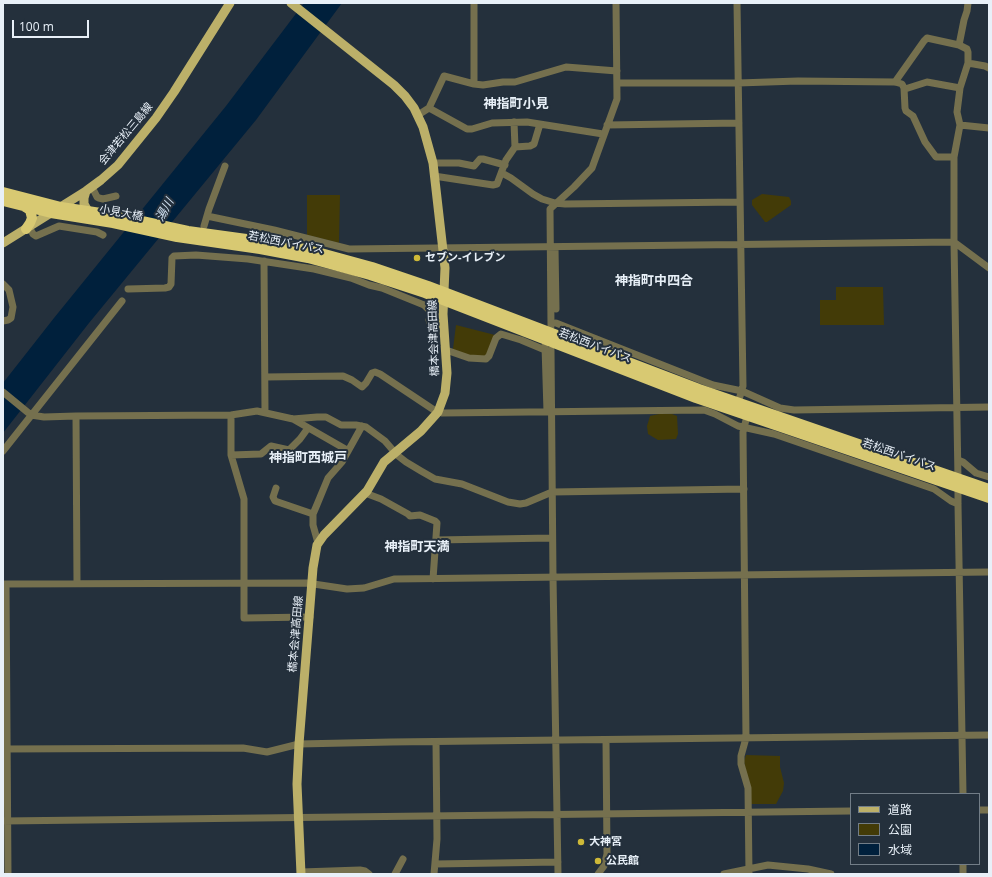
<!DOCTYPE html>
<meta charset="utf-8">
<style>
body{margin:0}
#map{position:relative;width:992px;height:877px;overflow:hidden;background:#24303c;font-family:"Open Sans","Noto Sans JP",sans-serif}
canvas{display:block}
.frame{position:absolute;inset:0;border:4px solid #e8f0f8;pointer-events:none}
.legend{position:absolute;left:850px;top:793px;width:130px;height:72px;box-sizing:border-box;background:#24303c;border:1px solid #727d87;margin:0;padding:5px 7px;list-style:none;font-size:12px;color:#e8f0f8}
.legend li{display:flex;align-items:center;gap:8px;height:20px}
.legend b{width:20px;border:1px solid #727d87}
.scale{position:absolute;left:12px;top:20px;width:77px;height:18px;box-sizing:border-box;border:2px solid #e8f0f8;border-top:0;padding-left:5px;font-size:12px;line-height:14px;white-space:nowrap;color:#e8f0f8;-webkit-text-stroke:3px #24303c;paint-order:stroke}
</style>
<div id="map">
<canvas width="992" height="877"></canvas>
<div class="frame"></div>
<ul class="legend">
<li><b style="height:5px;background:#bcb069"></b>道路</li>
<li><b style="height:11px;background:#433b07"></b>公園</li>
<li><b style="height:11px;background:#00203c"></b>水域</li>
</ul>
<div class="scale">100 m</div>
</div>
<script>
const c = document.querySelector('canvas').getContext('2d');
c.lineJoin = 'round';
function fillPath(path, color) {
  c.fillStyle = color;
  c.fill(path, 'evenodd');
}
function shape(rows) {
  const path = new Path2D();
  for (const r of rows) {
    path.moveTo(r[0], r[1]);
    for (let i = 2; i < r.length; i += 2) path.lineTo(r[i], r[i + 1]);
  }
  return path;
}
function trace(path, color, width, dash) {
  c.strokeStyle = color;
  c.lineWidth = width;
  c.lineCap = dash ? 'butt' : 'round';
  c.setLineDash(dash || []);
  c.stroke(path);
}
function write(font, color, halo, rows, align = 'center') {
  c.font = font + ' "Open Sans","Noto Sans JP",sans-serif';
  c.lineWidth = 4;
  c.setLineDash([]);
  c.textBaseline = 'middle';
  c.strokeStyle = halo;
  c.fillStyle = color;
  for (const [text, x, y, turn = 0] of rows) {
    c.save();
    c.translate(x, y);
    c.rotate((+turn || 0) * Math.PI / 180);
    c.textAlign = isNaN(turn) ? turn : align;
    if (halo) c.strokeText(text, 0, 0);
    c.fillText(text, 0, 0);
    c.restore();
  }
}
fillPath(shape([
 [762,194,789,197,791,201,791,205,767,222,765,222,752,205,752,200],
 [307,195,340,195,339,243,307,235],
 [836,287,883,287,884,325,820,325,820,300,836,300],
 [456,325,495,335,488,356,467,356,453,349],
 [659,414,672,414,677,416,678,434,676,439,658,440,648,434,647,426,650,416],
 [746,755,780,756,780,767,784,783,783,791,776,804,751,804,744,761]
]), '#433b07');
fillPath(shape([
 [304,3,342,3,256,120,89,323,3,433,3,383,54,318,226,106]
]), '#00203c');
trace(shape([
 [474,3,474,84],
 [737,3,743,386,738,403],
 [968,63,985,66,989,68],
 [895,82,924,41,927,38,959,45],
 [618,83,738,83,798,81,895,82,902,84,904,88,905,108,906,111,913,116,925,142,936,157,954,157],
 [905,89,927,82,960,88],
 [429,108,467,129,472,129,492,123,527,122,603,134],
 [418,115,429,108,444,76,474,84,483,85,503,82,515,82,566,67,617,71],
 [607,125,739,123],
 [960,125,957,112,960,88,968,63,968,52,967,49,959,45,964,20,967,11,968,3],
 [515,147,530,146,534,144,540,124],
 [433,163,459,163,474,166,480,159,483,159,505,165],
 [502,173,511,178,533,194,542,199,555,203,565,204,740,202],
 [434,176,493,185,497,184,506,160,515,147,514,122],
 [92,187,97,197,99,198,103,199,116,196],
 [207,216,274,230,349,249,954,242,989,268],
 [204,226,209,209,225,166],
 [29,227,33,234,36,236,59,226,97,232,103,235],
 [555,247,556,309],
 [264,261,265,412],
 [3,284,9,290,13,307,11,318,8,320,3,321],
 [128,289,165,288,169,287,171,284,172,258,174,256,196,255,248,259,314,269,351,278,369,285,382,288,424,305,432,313,429,320,430,323,444,325],
 [556,323,713,385,742,391,780,408,794,410,989,407],
 [551,326,550,209,574,187,592,168,617,99,616,3],
 [545,346,547,412],
 [446,350,469,358,486,359,489,356,496,338,501,334,521,340,545,350],
 [551,350,553,577,558,874],
 [265,377,343,376,352,380,362,387,366,383,372,373,375,372,380,374,434,410,442,413,704,410,715,414,738,426,774,434,934,489,951,501,958,504],
 [3,392,31,415,44,417,76,416,231,415,257,411,293,419,317,417,326,417,341,425,356,425,366,427,385,441,397,455,406,462,421,471,435,479,462,484,508,502,520,504,526,503,552,492,744,489],
 [231,415,231,455,244,499,244,618,310,617],
 [76,416,77,583],
 [747,416,743,432,746,738,741,756,741,764,748,788,749,874],
 [293,419,347,450],
 [3,451,122,301],
 [231,455,261,454,271,446,289,450,300,439,308,428],
 [958,460,963,462,976,473,989,477],
 [276,488,273,497,275,501,313,514],
 [365,493,381,499,408,514,410,516,420,515,435,521,437,523,433,579],
 [436,540,552,538],
 [318,543,313,525,313,514,316,507,328,478,342,462,362,426],
 [3,584,307,583,347,589,364,588,394,579,989,572],
 [6,584,8,874],
 [3,749,243,748,267,752,299,744,391,742,989,735],
 [963,794,958,504,958,479,954,242,954,157,960,125,989,128],
 [979,810,989,810],
 [3,821,851,811],
 [435,864,558,862],
 [963,864,963,874],
 [301,872,360,870,365,871,369,874],
 [395,874,403,859],
 [434,874,437,839,436,742],
 [598,874,604,866,607,854,606,740],
 [724,874,768,865,808,869,831,874]
]), '#75704e', 7);
trace(shape([
 [291,3,394,85,405,96,414,108,423,127,433,163,445,268,443,314,447,373,445,393,438,412,421,431,384,462,367,491,324,535,317,545,313,568,299,744,297,784,301,874],
 [86,191,84,198,84,204,88,211],
 [3,243,86,191,101,180,118,165,156,118,174,92,230,3]
]), '#bcb069', 9);
trace(shape([
 [3,192,61,207,114,215,188,231,261,241,310,250,372,267,428,286,699,389,989,489],
 [3,201,51,213,113,223,177,237,260,249,308,258,370,275,425,293,696,398,989,498],
 [25,207,30,210,32,218,30,223,26,229]
]), '#d8c972', 10);
for (const [x, y, r, color] of [
 [417,258,4,"#ceb938"],
 [581,842,4,"#ceb938"],
 [598,861,4,"#ceb938"]
]) {
  const dot = new Path2D();
  dot.arc(x, y, r, 0, 2 * Math.PI);
  c.fillStyle = color;
  c.fill(dot);
  trace(dot, '#24303c', 1.5);
}
write('11px', '#e8f0f8', '#24303c', [
 ["会津若松三島線",126,134,-50],
 ["小見大橋",121,213,11],
 ["若松西バイパス",286,243,11],
 ["橋本会津高田線",434,338,-92],
 ["若松西バイパス",595,346,21],
 ["若松西バイパス",899,455,19],
 ["橋本会津高田線",296,634,-85]
]);
write('bold 11px', '#e8f0f8', '#24303c', [
 ["セブン-イレブン",425,258],
 ["大神宮",589,842],
 ["公民館",606,861]
], 'left');
write('italic 12px', '#d2e2f2', '#24303c', [
 ["湯川",165,210,-61]
]);
write('bold 13px', '#e8f0f8', '#24303c', [
 ["神指町小見",516,104],
 ["神指町中四合",654,281],
 ["神指町西城戸",308,458],
 ["神指町天満",417,547]
]);
</script>
